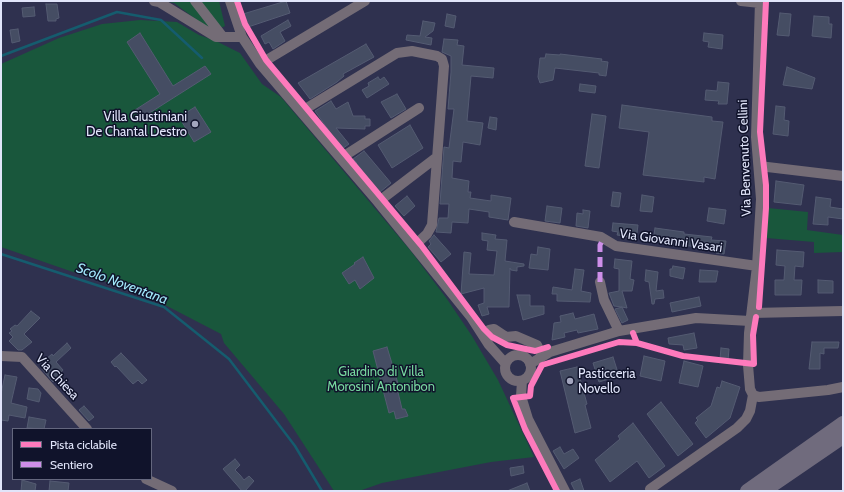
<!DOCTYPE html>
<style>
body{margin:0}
#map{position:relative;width:844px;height:492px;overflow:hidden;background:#2f314f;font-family:Cabin,sans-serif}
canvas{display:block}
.frame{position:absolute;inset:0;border:2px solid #e1e5fa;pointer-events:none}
.legend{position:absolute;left:12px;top:428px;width:140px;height:52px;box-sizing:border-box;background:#10132b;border:1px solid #64677e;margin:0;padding:5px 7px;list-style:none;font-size:12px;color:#e1e5fa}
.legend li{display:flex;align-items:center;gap:8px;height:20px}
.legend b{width:20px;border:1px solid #64677e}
</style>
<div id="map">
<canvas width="844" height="492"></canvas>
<div class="frame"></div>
<ul class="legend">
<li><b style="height:5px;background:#fd7abc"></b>Pista ciclabile</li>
<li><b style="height:5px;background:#ce8fe9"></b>Sentiero</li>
</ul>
</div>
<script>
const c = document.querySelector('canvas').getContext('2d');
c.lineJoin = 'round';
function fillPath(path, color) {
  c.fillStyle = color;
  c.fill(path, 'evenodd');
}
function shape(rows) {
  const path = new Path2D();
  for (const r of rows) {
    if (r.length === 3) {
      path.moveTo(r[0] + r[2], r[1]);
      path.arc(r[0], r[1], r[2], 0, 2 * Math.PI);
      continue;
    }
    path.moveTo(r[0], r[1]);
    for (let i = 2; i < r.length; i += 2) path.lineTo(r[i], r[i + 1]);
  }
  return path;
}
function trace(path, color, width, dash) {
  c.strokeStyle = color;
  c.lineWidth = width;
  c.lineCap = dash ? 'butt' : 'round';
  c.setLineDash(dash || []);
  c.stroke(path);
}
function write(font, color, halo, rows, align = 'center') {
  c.font = font + ' Cabin,sans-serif';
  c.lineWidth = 3;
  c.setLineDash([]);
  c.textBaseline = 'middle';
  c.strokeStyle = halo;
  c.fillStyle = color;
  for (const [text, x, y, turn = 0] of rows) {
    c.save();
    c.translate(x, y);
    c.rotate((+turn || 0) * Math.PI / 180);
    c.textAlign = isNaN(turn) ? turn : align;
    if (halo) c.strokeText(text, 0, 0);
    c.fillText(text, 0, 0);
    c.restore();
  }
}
fillPath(shape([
 [164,1,219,1,225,26,213,32,174,3],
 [140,20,177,22,199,35,216,41,240,53,262,84,281,97,410,250,447,299,472,336,498,380,534,457,491,462,382,483,359,491,334,491,284,414,224,343,221,334,140,292,70,271,1,247,1,64,59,38,102,24],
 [768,208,808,212,807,230,843,235,843,252,814,253,814,242,766,238]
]), '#19573c');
trace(shape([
 [1,56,117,12,161,20,202,58],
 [1,254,164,307,229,359,295,446,322,491]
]), '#155c6e', 2.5);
const building = shape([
 [286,1,290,13,248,27,243,14,286,1],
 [46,4,57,4,59,18,56,19,56,21,48,21,46,4],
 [34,7,35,16,23,17,22,8,34,7],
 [780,13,791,14,789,36,777,35,780,13],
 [447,14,456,16,454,28,445,26,447,14],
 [814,16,829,17,829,24,832,24,831,38,812,36,814,16],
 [288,20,291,26,280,32,285,41,273,49,269,42,265,44,261,36,288,20],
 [423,21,435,23,433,31,425,37,432,38,431,45,406,40,407,35,420,36,423,21],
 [18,29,20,41,12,43,10,30,18,29],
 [140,33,173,86,205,66,211,74,140,119,135,110,160,94,127,42,140,33],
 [704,33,723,35,722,49,708,47,709,42,703,41,704,33],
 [444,39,458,40,457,45,464,46,462,65,494,68,493,78,471,76,467,121,483,123,480,145,463,142,461,162,453,161,452,178,469,181,468,192,471,192,470,198,491,201,491,195,511,198,508,220,489,217,489,212,469,209,468,223,452,222,451,233,436,232,439,218,448,218,449,204,440,204,444,147,449,148,454,109,448,109,451,72,451,56,442,52,444,39],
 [366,44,374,57,343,74,344,76,337,82,310,99,298,83,366,44],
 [546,54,560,55,560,54,602,59,601,61,608,62,606,76,599,75,599,73,555,68,553,80,540,83,538,77,540,58,545,58,546,54],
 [787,67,815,78,812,89,783,85,787,67],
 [378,77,380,80,384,77,389,84,367,98,362,90,369,86,368,83,378,77],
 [718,82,729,83,727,104,718,104,719,101,705,100,706,90,717,91,718,82],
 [580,84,596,86,595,93,579,91,580,84],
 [397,94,406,109,391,118,381,102,397,94],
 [331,101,336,109,348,102,353,116,365,116,365,119,370,119,370,126,365,126,365,129,336,128,349,144,342,149,315,111,331,101],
 [622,105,712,117,712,121,723,122,715,179,704,177,704,182,643,175,649,132,619,128,622,105],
 [776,106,785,107,784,120,789,121,788,136,773,134,776,106],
 [195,107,211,132,194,142,179,117,195,107],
 [592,114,606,116,599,168,585,166,592,114],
 [490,117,497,118,496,130,488,128,490,117],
 [410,125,423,148,392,168,378,145,410,125],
 [364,151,391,183,380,192,355,165,357,163,353,159,364,151],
 [776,181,804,185,801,205,774,202,776,181],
 [613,192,621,193,619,207,611,206,613,192],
 [642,195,654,197,652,212,640,211,642,195],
 [407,196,415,206,404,216,395,206,407,196],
 [816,197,831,199,830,207,843,209,843,219,828,217,828,225,813,224,816,197],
 [547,206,562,208,560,223,545,221,547,206],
 [709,208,726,210,724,224,707,221,709,208],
 [583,210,590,211,588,228,576,226,577,213,583,214,583,210],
 [613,223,638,225,637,233,631,233,630,237,617,235,618,232,612,231,613,223],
 [655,228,684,232,684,234,712,237,711,240,726,241,724,254,716,253,716,250,699,248,699,247,653,242,655,228],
 [482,233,496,235,495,239,507,240,505,261,524,264,524,266,517,267,517,271,511,270,510,268,509,307,487,307,489,314,482,316,478,305,484,303,484,288,461,294,464,252,471,253,469,274,494,275,497,251,487,250,488,241,482,240,482,233],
 [434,235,451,254,441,262,428,247,431,244,429,241,434,235],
 [538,247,550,249,548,270,529,268,531,254,537,255,538,247],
 [777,250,804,252,803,267,795,266,794,280,802,280,801,295,775,295,775,280,784,280,785,266,776,265,777,250],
 [363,257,374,278,360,289,355,280,349,284,342,273,355,264,354,263,363,257],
 [615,259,632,261,630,279,634,280,632,291,622,291,627,308,622,307,628,320,622,323,615,309,622,307,614,306,609,293,619,291,619,269,614,268,615,259],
 [673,266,685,268,683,279,670,276,670,269,672,269,673,266],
 [575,269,584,270,581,291,591,293,590,302,557,301,557,294,552,294,553,287,572,290,575,269],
 [646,270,658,272,656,291,663,290,664,298,655,299,654,304,652,304,649,282,645,281,646,270],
 [700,270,718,271,716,282,699,282,700,270],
 [818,280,833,281,833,293,818,293,818,280],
 [517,295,530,295,530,306,544,306,544,314,523,320,517,295],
 [699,297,701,306,672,312,670,303,699,297],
 [31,311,40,318,24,334,32,342,22,350,18,350,9,341,13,337,9,333,12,331,10,329,15,325,17,326,31,311],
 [573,313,575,319,594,314,598,329,578,333,577,330,564,333,565,337,552,340,554,323,561,322,560,316,573,313],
 [694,333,697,348,684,350,683,345,669,344,668,338,694,333],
 [812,342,839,342,838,348,824,348,824,354,820,353,820,369,809,369,812,342],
 [67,343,71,348,56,362,63,370,53,382,42,369,49,362,46,359,52,354,53,356,67,343],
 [387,347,399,387,397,388,402,409,405,409,408,416,396,419,394,411,389,413,373,351,387,347],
 [721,348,729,349,728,360,720,359,721,348],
 [121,353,147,380,142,384,138,380,133,384,116,366,115,367,111,362,121,353],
 [644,356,665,361,661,381,640,376,644,356],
 [613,357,619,376,599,382,593,363,613,357],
 [684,361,703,366,698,387,679,383,684,361],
 [577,367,587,404,585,405,591,428,575,433,560,371,577,367],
 [5,375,17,377,11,403,27,407,25,418,9,415,8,421,1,420,1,394,5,375],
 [722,381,740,387,730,418,706,438,695,423,698,420,696,418,711,406,717,387,720,388,722,381],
 [29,388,38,389,41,393,39,402,27,399,29,388],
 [661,402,693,444,678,456,647,414,661,402],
 [84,406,94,417,89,421,79,410,84,406],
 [29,417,46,420,44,429,27,428,29,417],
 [633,423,665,466,649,478,637,461,610,482,595,460,620,439,618,436,633,423],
 [560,447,564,454,573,449,579,458,564,469,553,451,560,447],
 [235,459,240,465,235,470,240,475,244,480,249,476,254,481,245,491,242,491,223,469,235,459],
 [523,466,524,473,511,476,510,468,523,466],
 [580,479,584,491,575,491,571,483,580,479],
 [22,480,36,484,35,491,21,491,22,480],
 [50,481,69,483,68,491,49,491,50,481],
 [527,483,530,491,507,491,527,483]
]);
fillPath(building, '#454d63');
trace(building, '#545b72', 1);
trace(shape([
 [154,1,159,2,216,37,242,37],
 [195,1,223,37],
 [230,1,242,37,260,64,378,202,471,317,489,345,505,363],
 [741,1,760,3],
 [260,64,365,1],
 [302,111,397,53,412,51,437,56,442,59,444,66,432,225,427,234,414,246],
 [341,158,419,108],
 [759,166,843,176],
 [378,202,437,157],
 [514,222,601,237,616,246,757,266],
 [600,282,604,300,619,331],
 [752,313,843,311],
 [483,335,489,330,494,329,506,337,516,336,537,345,542,356],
 [518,368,13],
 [1,356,22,357,87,429],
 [530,364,550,352,619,331,696,318,750,321],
 [522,381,521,396,528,419,565,491],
 [753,395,759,397,828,390,843,387],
 [146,479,172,491],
 [650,489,737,428,746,419,750,411,753,395,750,389,748,365,749,333,757,266,761,199,756,137,760,1]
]), '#746c76', 10);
trace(shape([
 [747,491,843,423],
 [764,491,843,437]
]), '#706b7d', 14);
trace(shape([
 [600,282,600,245,603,239]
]), '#ce8fe9', 5, [10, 5]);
trace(shape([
 [237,1,245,24,266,60,421,245,484,329,492,337,507,345,535,351,548,347],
 [759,307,766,208,766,185,760,132,766,1],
 [633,333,637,343,683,356,754,364,753,335,756,317],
 [557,491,525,429,513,398,530,396,531,386,542,365,619,342,637,343]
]), '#fd7abc', 6);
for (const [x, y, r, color] of [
 [195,124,4,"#a3a6be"],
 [570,381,4,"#a3a6be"]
]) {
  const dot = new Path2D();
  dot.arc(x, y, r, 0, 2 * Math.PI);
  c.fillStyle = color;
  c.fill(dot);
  trace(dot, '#10132b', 1.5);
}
write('13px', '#e1e5fa', '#10132b', [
 ["Villa Giustiniani",187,117],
 ["De Chantal Destro",187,132],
 ["Pasticceria",578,374,"left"],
 ["Novello",578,389,"left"]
], 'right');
write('13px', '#e1e5fa', '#10132b', [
 ["Via Benvenuto Cellini",745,158,-92],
 ["Via Giovanni Vasari",671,241,8],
 ["Via Chiesa",57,377,47]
]);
write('13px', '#77d89f', '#10132b', [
 ["Giardino di Villa",381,372],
 ["Morosini Antonibon",381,387]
]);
write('italic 14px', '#a1e7fa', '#10132b', [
 ["Scolo Noventana",122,284,20]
]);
</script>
